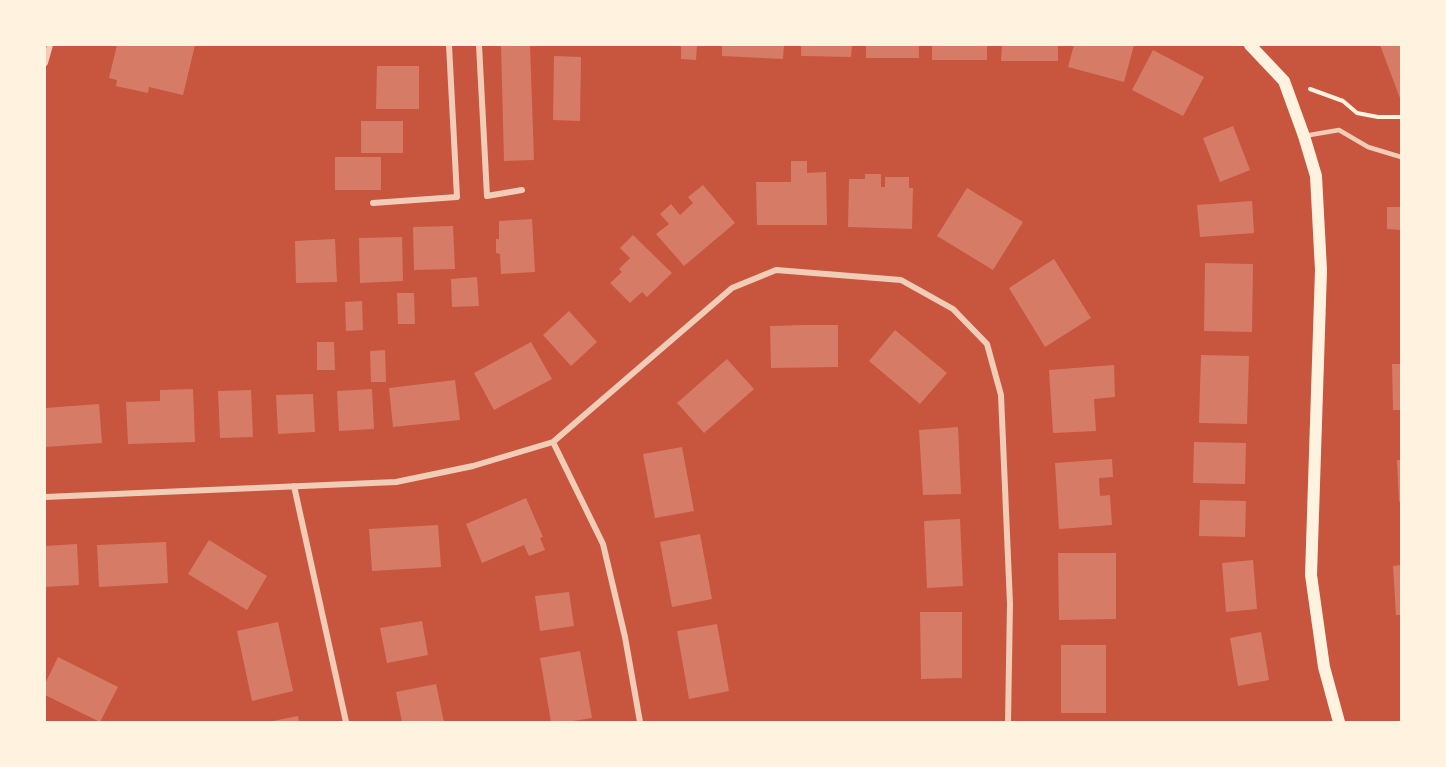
<!DOCTYPE html>
<style>
body{margin:0}
#map{position:relative;width:1446px;height:767px;overflow:hidden;background:#c8553d;font-family:"Asap Condensed",sans-serif}
canvas{display:block}
.frame{position:absolute;inset:0;border:46px solid #fff3e0;pointer-events:none}
</style>
<div id="map">
<canvas width="1446" height="767"></canvas>
<div class="frame"></div>
</div>
<script>
const c = document.querySelector('canvas').getContext('2d');
c.lineJoin = 'round';
function fillPath(path, color) {
  c.fillStyle = color;
  c.fill(path, 'evenodd');
}
function shape(rows) {
  const path = new Path2D();
  for (const r of rows) {
    path.moveTo(r[0], r[1]);
    for (let i = 2; i < r.length; i += 2) path.lineTo(r[i], r[i + 1]);
  }
  return path;
}
function trace(path, color, width, dash) {
  c.strokeStyle = color;
  c.lineWidth = width;
  c.lineCap = dash ? 'butt' : 'round';
  c.setLineDash(dash || []);
  c.stroke(path);
}
fillPath(shape([
 [117,45,195,45,183,95,149,87,148,93,116,86,117,80,109,78],
 [501,45,530,45,534,160,504,161],
 [681,45,697,45,696,60,681,59],
 [722,45,784,45,783,59,722,56],
 [801,45,852,45,851,57,801,56],
 [866,45,919,45,919,58,866,58],
 [932,45,987,45,987,60,932,60],
 [1002,45,1058,45,1058,61,1001,61],
 [1074,45,1134,45,1124,82,1068,67],
 [1380,45,1401,45,1401,101],
 [1153,50,1204,77,1183,116,1132,90],
 [554,56,581,57,580,121,553,120],
 [377,66,419,66,419,109,376,109],
 [361,121,403,121,403,153,361,153],
 [1233,126,1250,170,1220,182,1203,138],
 [335,157,381,157,381,190,335,190],
 [791,161,807,161,807,173,826,172,827,225,757,225,756,182,791,182],
 [865,174,881,174,881,187,885,187,885,177,909,177,909,188,913,188,912,229,848,227,849,179,865,179],
 [703,185,735,223,684,266,656,234,669,224,660,214,671,204,680,215,693,203,688,197],
 [967,188,1023,222,993,270,937,236],
 [1252,201,1254,233,1200,237,1197,205],
 [1387,207,1401,207,1401,230,1387,229],
 [532,219,535,272,501,274,500,254,496,253,496,239,499,239,499,221],
 [453,226,455,269,414,270,413,227],
 [633,235,672,273,647,297,642,292,630,303,610,283,622,272,619,269,630,258,620,248],
 [402,237,403,281,360,283,359,238],
 [335,239,337,282,296,283,295,241],
 [1054,259,1091,318,1045,347,1009,288],
 [1205,263,1253,264,1252,332,1204,331],
 [477,277,479,306,452,307,451,279],
 [397,293,414,293,415,324,398,324],
 [362,301,363,330,346,331,345,302],
 [569,311,597,342,571,366,543,335],
 [804,325,838,325,838,367,771,368,770,326],
 [895,330,947,373,920,404,869,361],
 [317,342,334,342,335,370,317,370],
 [531,342,552,379,494,410,474,373],
 [385,350,386,382,371,382,370,351],
 [1201,355,1249,356,1247,424,1199,423],
 [727,359,754,389,704,433,677,403],
 [1392,364,1401,364,1401,410,1393,410],
 [1114,365,1115,397,1094,399,1096,431,1053,433,1049,370],
 [455,380,460,420,393,427,389,388],
 [193,389,195,442,128,444,126,402,160,401,160,390],
 [372,389,374,429,339,431,337,391],
 [251,390,253,437,220,438,218,391],
 [313,394,315,432,278,434,276,395],
 [99,404,102,443,45,447,45,408],
 [958,427,961,494,923,495,919,430],
 [1194,442,1246,443,1245,484,1193,483],
 [682,447,694,511,655,518,643,454],
 [1112,459,1113,477,1099,478,1100,496,1110,495,1112,525,1059,529,1055,463],
 [1397,460,1401,460,1401,501,1399,502],
 [526,498,543,537,540,538,545,550,529,556,524,545,482,563,466,524],
 [1200,500,1246,501,1245,537,1199,536],
 [960,519,963,586,927,588,924,521],
 [438,525,441,567,372,571,369,529],
 [700,534,712,599,672,607,660,542],
 [209,540,267,576,247,610,188,574],
 [166,542,168,583,99,587,97,545],
 [77,544,79,585,45,587,45,546],
 [1058,553,1116,553,1116,619,1059,620],
 [1253,560,1257,609,1226,612,1222,563],
 [1401,565,1401,615,1396,615,1393,566],
 [569,592,574,626,540,631,535,596],
 [920,612,962,612,962,678,921,679],
 [422,621,428,655,387,663,380,628],
 [278,622,293,691,252,701,237,631],
 [717,624,729,691,689,699,677,631],
 [1261,632,1269,680,1238,686,1230,638],
 [1061,645,1106,645,1106,713,1061,713],
 [580,651,592,718,567,722,551,722,540,658],
 [58,657,118,687,100,722,45,695,45,684],
 [436,684,444,722,402,722,396,692],
 [298,716,299,722,273,722,273,721]
]), '#d67c66');
trace(shape([
 [1310,89,1343,101,1357,113,1378,117,1401,117]
]), '#fff3e0', 4);
trace(shape([
 [1304,136,1339,130,1368,147,1401,157]
]), '#f1ccb7', 4.5);
trace(shape([
 [479,45,487,196,522,190],
 [45,63,50,45],
 [373,203,457,197,449,45],
 [553,442,603,544,625,637,640,722],
 [294,486,346,722],
 [45,497,396,482,473,466,553,442,732,288,776,270,901,280,953,309,987,344,1001,395,1010,604,1008,722]
]), '#f1ccb7', 6);
trace(shape([
 [1250,45,1284,81,1304,136,1316,176,1321,270,1311,575,1324,667,1339,722]
]), '#fff3e0', 12);
</script>
